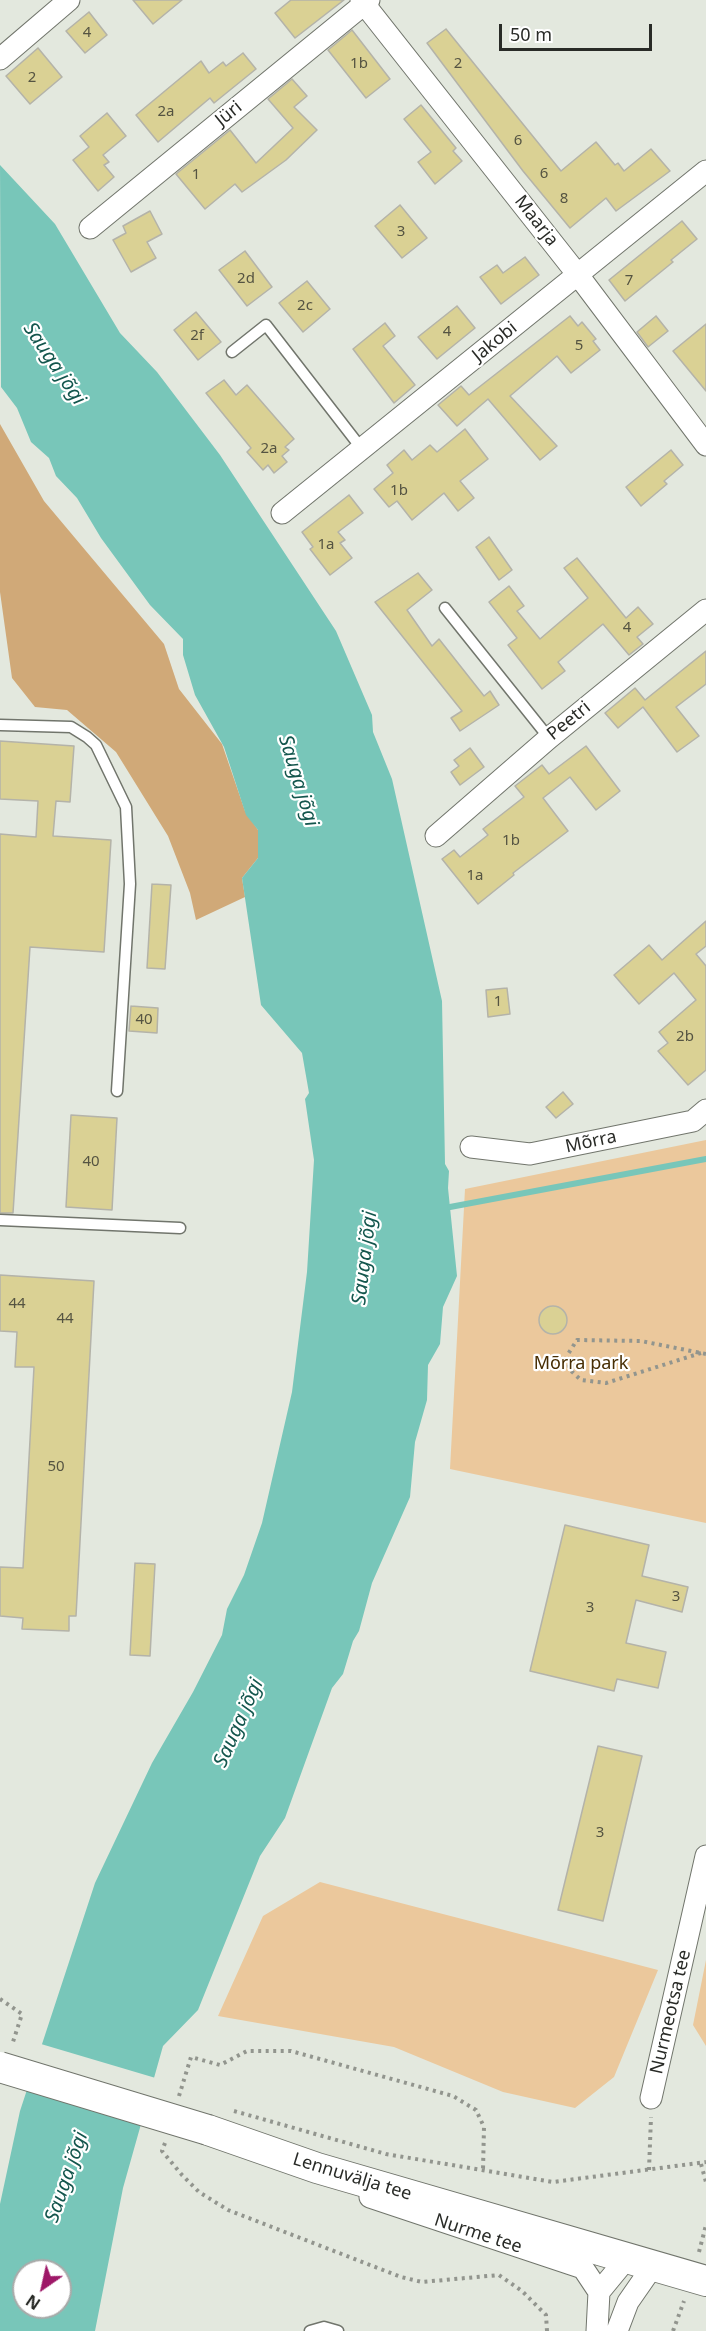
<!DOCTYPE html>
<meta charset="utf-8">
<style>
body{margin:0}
#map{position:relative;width:706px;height:2331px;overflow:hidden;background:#e3e8de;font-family:"Noto Sans",sans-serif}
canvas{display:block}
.north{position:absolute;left:12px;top:2259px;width:60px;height:60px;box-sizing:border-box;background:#fff;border:2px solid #a9aaa9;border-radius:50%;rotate:214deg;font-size:16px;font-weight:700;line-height:24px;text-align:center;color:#292b27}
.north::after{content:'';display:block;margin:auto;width:21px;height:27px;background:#9e1868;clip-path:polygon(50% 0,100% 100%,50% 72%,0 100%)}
.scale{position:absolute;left:499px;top:24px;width:153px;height:27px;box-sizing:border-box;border:3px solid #292b27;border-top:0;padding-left:8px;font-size:18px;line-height:21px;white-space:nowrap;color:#292b27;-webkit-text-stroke:4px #fff;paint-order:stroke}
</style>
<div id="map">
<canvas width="706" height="2331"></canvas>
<div class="north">N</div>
<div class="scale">50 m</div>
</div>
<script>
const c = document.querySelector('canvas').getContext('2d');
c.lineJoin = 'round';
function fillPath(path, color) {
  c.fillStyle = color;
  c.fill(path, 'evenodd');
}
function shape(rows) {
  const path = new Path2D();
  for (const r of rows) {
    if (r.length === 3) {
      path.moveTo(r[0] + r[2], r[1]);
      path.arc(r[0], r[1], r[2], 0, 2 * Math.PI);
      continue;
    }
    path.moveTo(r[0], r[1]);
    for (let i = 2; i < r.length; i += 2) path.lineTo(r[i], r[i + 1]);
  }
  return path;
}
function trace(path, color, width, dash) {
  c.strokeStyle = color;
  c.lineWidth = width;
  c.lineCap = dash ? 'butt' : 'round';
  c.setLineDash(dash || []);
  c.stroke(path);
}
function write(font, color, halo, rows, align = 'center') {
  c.font = font + ' "Noto Sans",sans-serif';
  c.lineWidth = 4.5;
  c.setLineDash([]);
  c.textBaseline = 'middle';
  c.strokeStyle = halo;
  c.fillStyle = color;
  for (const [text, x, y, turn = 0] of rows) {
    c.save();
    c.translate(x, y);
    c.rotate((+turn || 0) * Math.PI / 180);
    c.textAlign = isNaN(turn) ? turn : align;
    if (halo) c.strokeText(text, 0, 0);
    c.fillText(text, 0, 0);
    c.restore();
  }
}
fillPath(shape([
 [706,1140,706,1523,450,1469,465,1189],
 [320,1882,658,1970,614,2077,575,2108,503,2092,394,2047,218,2016,263,1916],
 [706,1960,706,2046,693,2025]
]), '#ebc89c');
fillPath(shape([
 [0,424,44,501,164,644,179,689,222,744,245,811,258,830,258,858,242,878,245,897,196,920,190,893,168,836,116,752,67,710,35,707,12,678,0,592]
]), '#d0a978');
fillPath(shape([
 [0,165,55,224,120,333,157,372,220,455,336,631,372,715,373,732,392,779,442,1001,445,1164,449,1171,448,1188,457,1276,443,1307,440,1344,428,1365,427,1400,415,1442,410,1497,372,1583,359,1631,353,1641,343,1674,332,1688,285,1818,260,1856,198,2010,163,2046,123,2188,95,2331,0,2331,0,2204,20,2111,95,1883,152,1763,193,1692,222,1635,227,1609,244,1575,262,1523,292,1392,307,1272,314,1160,305,1099,309,1093,302,1053,261,1005,242,878,258,858,258,830,246,815,224,747,195,695,183,655,183,639,150,605,101,538,77,498,56,476,49,458,31,442,17,408,1,387],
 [24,2271,60,2271,60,2307,24,2307]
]), '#78c6b9');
fillPath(shape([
 [41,2044,159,2079,143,2126,24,2090]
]), '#e3e8de');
trace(shape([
 [450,1207,706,1159]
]), '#78c6b9', 6);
const building = shape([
 [133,0,182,0,153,24,133,0],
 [291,0,344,0,295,38,275,13,291,0],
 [89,12,107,35,85,53,66,31,89,12],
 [446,29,561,171,596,142,615,165,618,163,624,171,651,149,670,171,616,211,606,198,570,228,523,171,427,43,446,29],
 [352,30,390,79,366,98,328,50,352,30],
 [38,48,62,77,30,104,6,76,38,48],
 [243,53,256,69,214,103,210,98,158,142,136,115,201,61,209,73,223,62,226,66,243,53],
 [292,79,307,96,294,107,317,130,286,160,242,192,235,184,205,209,176,174,230,130,256,163,293,128,268,99,292,79],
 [421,105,456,148,453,151,462,161,435,184,418,162,431,152,404,119,421,105],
 [107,113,126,136,103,155,109,162,104,165,114,177,98,191,73,160,89,147,80,136,107,113],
 [400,205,427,238,402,258,375,226,400,205],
 [150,211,162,234,147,242,156,258,131,272,113,240,126,233,123,226,150,211],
 [682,221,697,239,671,260,673,262,625,301,609,280,682,221],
 [245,251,272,287,247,306,219,270,245,251],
 [525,257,539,275,501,304,480,277,497,265,503,273,525,257],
 [307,281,330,309,303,332,279,303,307,281],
 [457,306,475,328,437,359,418,337,457,306],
 [196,312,221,342,198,360,174,330,196,312],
 [570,316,578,326,582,322,596,339,593,341,600,350,571,373,557,356,510,396,557,446,540,460,488,399,457,426,438,405,461,386,469,395,570,316],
 [656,316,668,331,648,347,637,332,656,316],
 [385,323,395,336,383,346,415,385,394,403,353,349,385,323],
 [706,324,706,391,673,351,706,324],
 [224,380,236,395,247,385,294,439,285,447,289,450,282,456,287,462,274,473,268,465,263,470,247,452,251,448,206,393,224,380],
 [465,429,488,459,460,481,474,498,458,511,444,493,412,520,397,501,389,507,374,489,393,473,387,465,404,450,412,460,430,445,437,452,465,429],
 [671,450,683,465,664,481,667,484,641,506,626,487,671,450],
 [349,495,363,513,338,532,345,540,340,543,352,558,330,575,310,549,313,547,302,532,349,495],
 [489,537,512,570,499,580,476,547,489,537],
 [577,558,626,618,638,607,653,624,637,637,643,644,629,655,603,624,558,662,565,671,542,689,508,645,517,638,489,602,509,586,524,606,517,611,540,639,588,598,564,568,577,558],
 [418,573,432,590,407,610,432,646,439,639,484,696,490,691,499,705,460,731,451,718,462,711,375,602,418,573],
 [706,651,706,684,676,707,699,736,677,752,643,707,618,728,605,713,635,688,645,700,706,651],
 [0,741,74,746,70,802,56,801,53,836,111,840,104,952,30,947,13,1213,0,1213,0,834,36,837,38,801,0,799,0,741],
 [586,746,620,791,596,810,570,777,543,798,568,831,513,873,514,875,478,904,442,859,454,850,460,857,488,835,483,829,524,797,515,786,542,765,549,774,586,746],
 [470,748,484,767,460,785,451,772,459,766,454,760,470,748],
 [152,884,171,885,165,969,147,968,152,884],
 [706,921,706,946,696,954,706,966,706,1070,688,1085,658,1051,668,1043,659,1032,696,1000,674,973,639,1004,614,975,649,945,662,960,706,921],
 [507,988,510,1014,488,1017,486,990,507,988],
 [131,1006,158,1008,157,1033,129,1031,131,1006],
 [563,1092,573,1104,556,1118,546,1107,563,1092],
 [71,1115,117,1118,112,1210,66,1207,71,1115],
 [0,1275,94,1281,76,1616,69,1616,69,1631,22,1629,23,1618,0,1616,0,1567,23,1568,34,1367,15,1367,17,1332,0,1331,0,1275],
 [553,1320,14],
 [565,1525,649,1545,642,1576,688,1587,682,1612,636,1600,626,1643,666,1652,658,1688,617,1679,614,1691,530,1671,565,1525],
 [135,1563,155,1564,150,1656,130,1655,135,1563],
 [598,1746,642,1756,603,1921,558,1910,598,1746]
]);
fillPath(building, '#dad194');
trace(building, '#b4b3a9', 1.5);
const service = shape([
 [232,352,266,325,362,449],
 [445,608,549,738],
 [0,725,71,727,87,737,96,745,126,807,130,884,117,1091],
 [0,1220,180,1228],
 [310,2331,324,2327,338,2331]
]);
const minor = shape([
 [361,0,578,275,706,445],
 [0,59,69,0],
 [90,228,369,0],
 [282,513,706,171],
 [436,836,549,738,706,610],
 [471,1147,530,1154,693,1121,706,1110],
 [651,2098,706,1856],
 [370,2197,583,2268,599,2292,597,2331],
 [599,2292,627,2258],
 [617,2331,628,2302,653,2266]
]);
const secondary = shape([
 [208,2130,317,2168,706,2281]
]);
trace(service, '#71756c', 13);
trace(minor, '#71756c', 23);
trace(secondary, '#71756c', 32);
trace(shape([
 [701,1353,606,1383,581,1380,569,1369,568,1354,577,1340,641,1341,706,1354],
 [0,1999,22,2014,12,2045],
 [179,2096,191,2057,220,2065,247,2051,291,2051,453,2096,476,2110,484,2127,483,2170],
 [234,2111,386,2154,553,2182,706,2162],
 [165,2143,162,2151,182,2175,199,2192,228,2210,401,2277,422,2282,499,2275,522,2291,546,2315,547,2331],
 [701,2164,706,2182],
 [649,2170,651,2117],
 [699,2252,706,2225],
 [673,2331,684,2301]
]), '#92958e', 4, [3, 4.5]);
trace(service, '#fff', 10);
trace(minor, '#fff', 21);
trace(secondary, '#fff', 30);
const secondaryBridge = shape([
 [0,2067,208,2130]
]);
trace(secondaryBridge, '#71756c', 32, []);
trace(secondaryBridge, '#fff', 30);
write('15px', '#555442', null, [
 ["4",87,33],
 ["1b",359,64],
 ["2",458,64],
 ["2",32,78],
 ["2a",166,112],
 ["6",518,141],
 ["6",544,174],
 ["1",196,175],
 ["8",564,199],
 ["3",401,232],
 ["2d",246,279],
 ["7",629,281],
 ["2c",305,306],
 ["4",447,332],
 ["2f",197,336],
 ["5",579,346],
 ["2a",269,449],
 ["1b",399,491],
 ["1a",326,545],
 ["4",627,628],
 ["1b",511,841],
 ["1a",475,876],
 ["1",498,1002],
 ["40",144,1020],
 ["2b",685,1037],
 ["40",91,1162],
 ["44",17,1304],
 ["44",65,1319],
 ["50",56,1467],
 ["3",676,1597],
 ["3",590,1608],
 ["3",600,1833]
]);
write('18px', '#292b27', '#fff', [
 ["Jüri",229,114,-39],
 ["Maarja",536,221,52],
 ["Jakobi",495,342,-39],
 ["Peetri",569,721,-39],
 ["Mõrra",591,1142,-12],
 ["Nurmeotsa tee",671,2012,-77],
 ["Lennuvälja tee",352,2177,17],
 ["Nurme tee",478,2234,18]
]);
write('18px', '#472d03', '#fff', [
 ["Mõrra park",581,1364]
]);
write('italic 20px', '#13564d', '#fff', [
 ["Sauga jõgi",54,364,56],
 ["Sauga jõgi",298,781,73],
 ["Sauga jõgi",365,1258,-83],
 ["Sauga jõgi",239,1723,-66],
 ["Sauga jõgi",67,2177,-71]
]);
</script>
